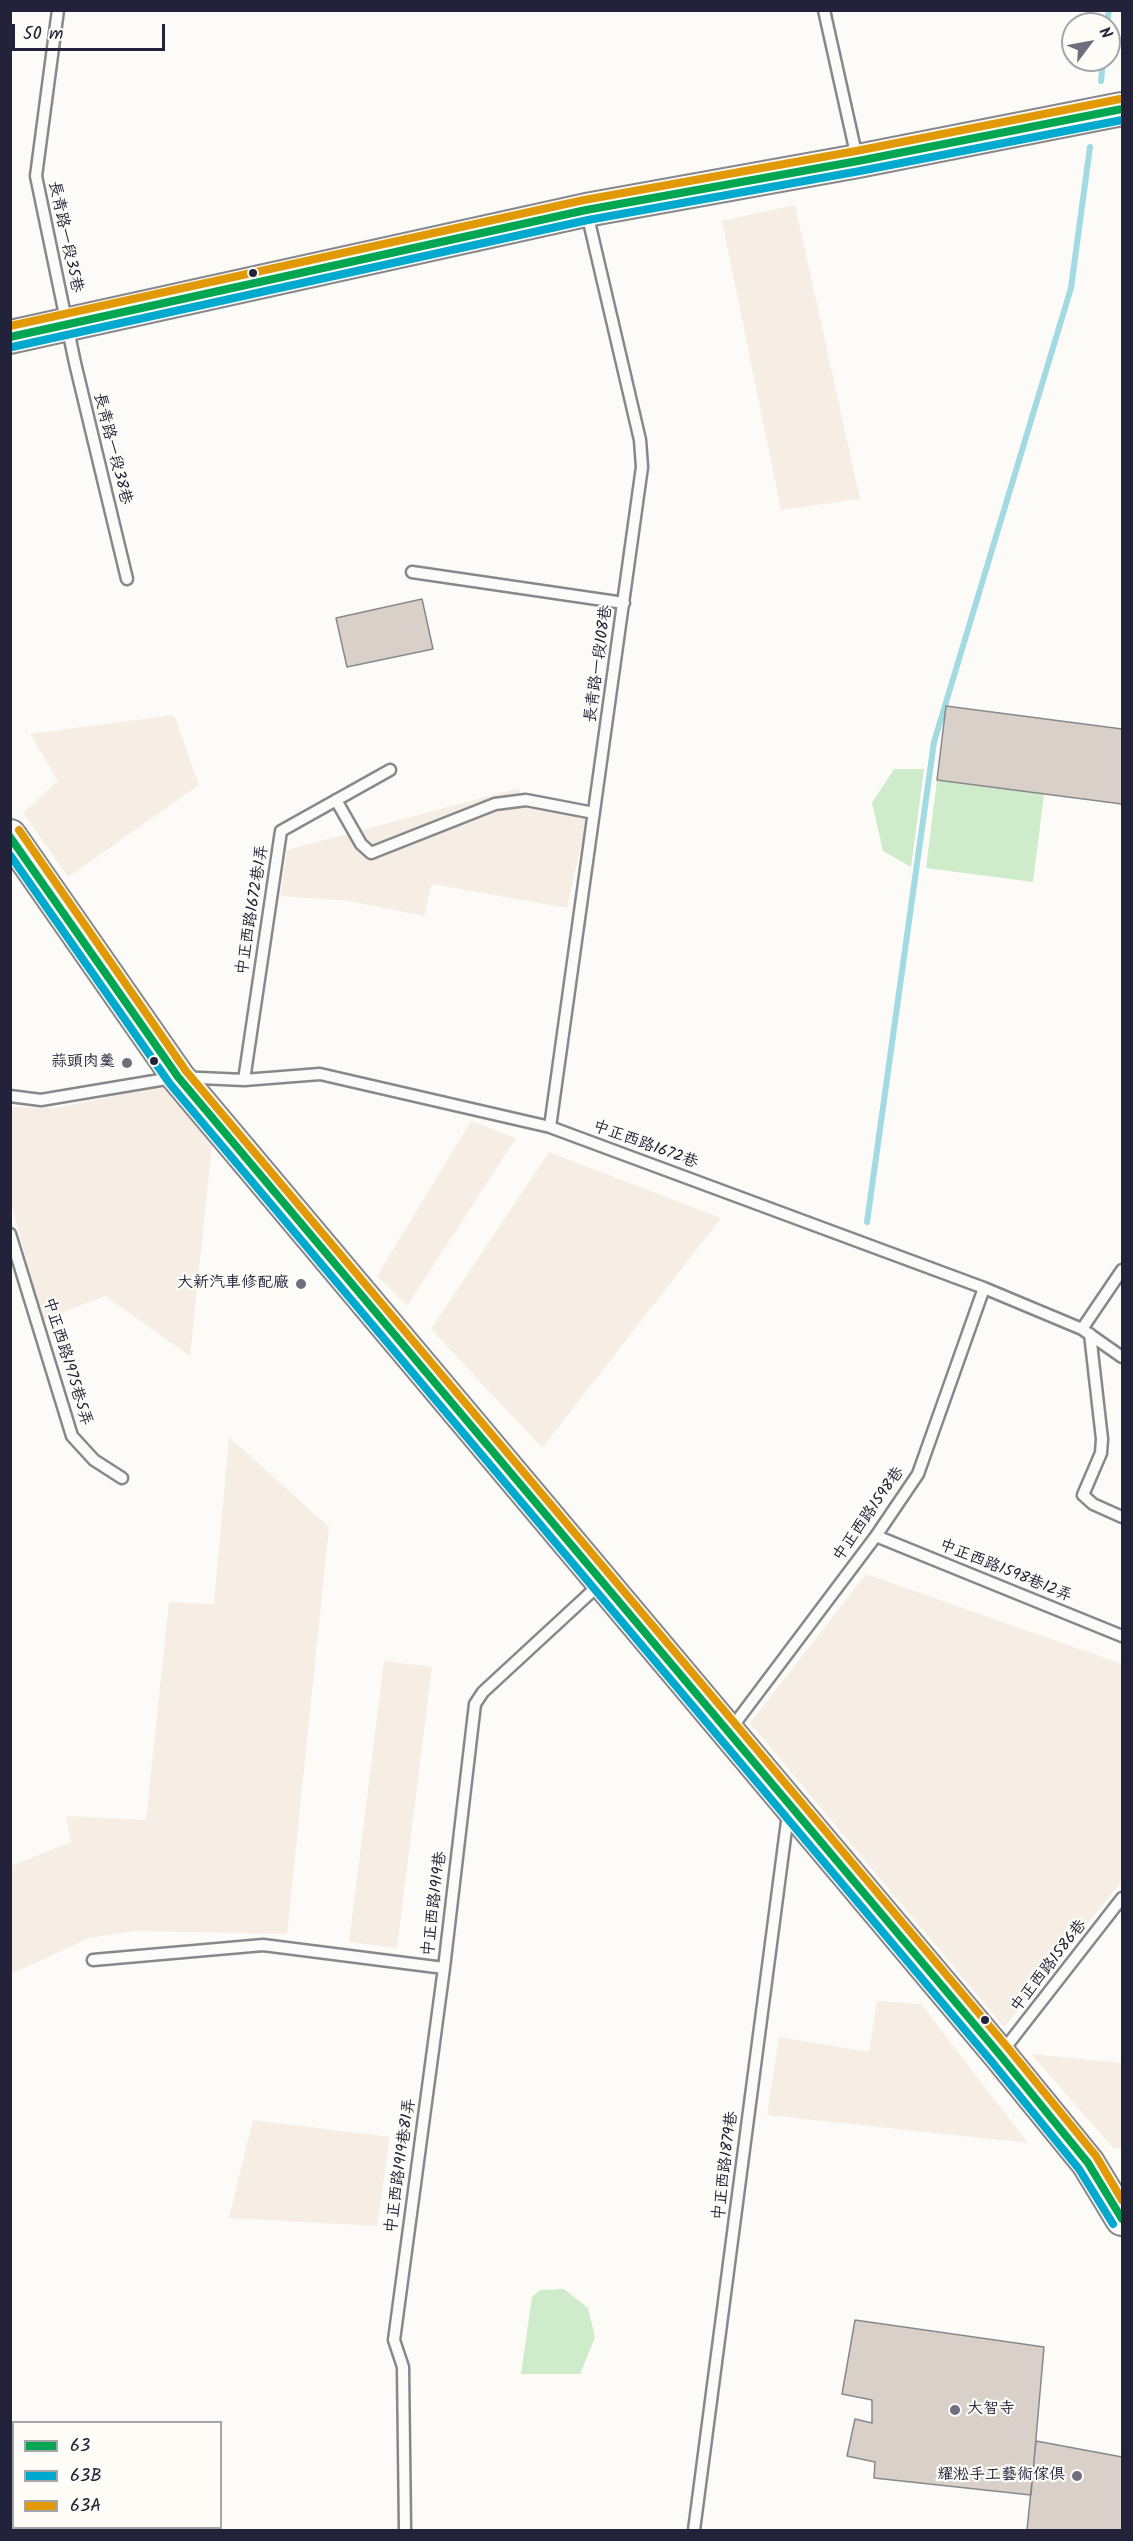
<!DOCTYPE html>
<meta charset="utf-8">
<style>
body{margin:0}
#map{position:relative;width:1133px;height:2541px;overflow:hidden;background:#fcfbf8;font-family:Kalam,sans-serif}
canvas{display:block}
.frame{position:absolute;inset:0;border:12px solid #22223b;pointer-events:none}
.legend{position:absolute;left:12px;top:2421px;width:210px;height:108px;box-sizing:border-box;background:#fdfcf7;border:2px solid #a5a5ac;margin:0;padding:8px 10px;list-style:none;font-size:18px;color:#22223b}
.legend li{display:flex;align-items:center;gap:12px;height:30px}
.legend b{width:30px;border:2px solid #a5a5ac}
.north{position:absolute;left:1061px;top:12px;width:60px;height:60px;box-sizing:border-box;background:#fdfcf7;border:2px solid #a5a5ac;border-radius:50%;rotate:58deg;font-size:16px;font-weight:700;line-height:24px;text-align:center;color:#22223b}
.north::after{content:'';display:block;margin:auto;width:21px;height:27px;background:#6e6e7d;clip-path:polygon(50% 0,100% 100%,50% 72%,0 100%)}
.scale{position:absolute;left:12px;top:24px;width:153px;height:27px;box-sizing:border-box;border:3px solid #22223b;border-top:0;padding-left:8px;font-size:18px;line-height:21px;white-space:nowrap;color:#22223b;-webkit-text-stroke:4px #fdfcf7;paint-order:stroke}
</style>
<div id="map">
<canvas width="1133" height="2541"></canvas>
<div class="frame"></div>
<ul class="legend">
<li><b style="height:8px;background:#00a651"></b>63</li>
<li><b style="height:8px;background:#00a9ce"></b>63B</li>
<li><b style="height:8px;background:#e29906"></b>63A</li>
</ul>
<div class="north">N</div>
<div class="scale">50 m</div>
</div>
<script>
const c = document.querySelector('canvas').getContext('2d');
c.lineJoin = 'round';
function fillPath(path, color) {
  c.fillStyle = color;
  c.fill(path, 'evenodd');
}
function shape(rows) {
  const path = new Path2D();
  for (const r of rows) {
    path.moveTo(r[0], r[1]);
    for (let i = 2; i < r.length; i += 2) path.lineTo(r[i], r[i + 1]);
  }
  return path;
}
function trace(path, color, width, dash) {
  c.strokeStyle = color;
  c.lineWidth = width;
  c.lineCap = dash ? 'butt' : 'round';
  c.setLineDash(dash || []);
  c.stroke(path);
}
function write(font, color, halo, rows, align = 'center') {
  c.font = font + ' Kalam,"LXGW WenKai TC",sans-serif';
  c.lineWidth = 4.5;
  c.setLineDash([]);
  c.textBaseline = 'middle';
  c.strokeStyle = halo;
  c.fillStyle = color;
  for (const [text, x, y, turn = 0] of rows) {
    c.save();
    c.translate(x, y);
    c.rotate((+turn || 0) * Math.PI / 180);
    c.textAlign = isNaN(turn) ? turn : align;
    if (halo) c.strokeText(text, 0, 0);
    c.fillText(text, 0, 0);
    c.restore();
  }
}
fillPath(shape([
 [795,205,860,499,781,510,722,221],
 [174,715,199,785,68,877,23,813,58,781,30,734],
 [519,788,522,803,588,814,567,908,432,884,424,916,349,901,280,896,287,850],
 [169,1084,213,1135,190,1356,105,1296,43,1320,11,1204,10,1107,56,1108],
 [471,1121,516,1138,407,1306,377,1276],
 [549,1152,721,1218,542,1448,431,1329],
 [229,1437,329,1527,287,1934,134,1931,90,1938,11,1974,11,1866,71,1842,66,1816,146,1820,169,1602,214,1604],
 [866,1574,1122,1664,1122,1881,1004,2027,750,1723],
 [384,1661,432,1667,397,1948,349,1942],
 [877,2001,921,2004,1028,2143,767,2115,779,2037,869,2052],
 [1031,2054,1122,2063,1122,2149,1113,2148],
 [253,2120,390,2137,377,2226,229,2218]
]), '#f6eee5');
fillPath(shape([
 [894,769,924,769,911,867,883,851,872,803],
 [937,780,1044,794,1033,882,926,868],
 [564,2289,588,2308,595,2337,580,2374,521,2374,532,2297,540,2290]
]), '#ceecc9');
trace(shape([
 [1107,24,1109,10],
 [1101,81,1103,60],
 [867,1222,934,742,1071,288,1090,147]
]), '#a2dae2', 6);
const building = shape([
 [422,599,433,649,347,667,336,618,422,599],
 [946,706,1122,729,1122,804,937,780,946,706],
 [855,2320,1044,2347,1031,2495,874,2478,875,2462,847,2456,855,2419,872,2423,872,2400,842,2394,855,2320],
 [1036,2441,1122,2457,1122,2530,1027,2530,1036,2441]
]);
fillPath(building, '#d9d1c9');
trace(building, '#88888c', 1.5);
const lane = shape([
 [58,10,36,176,75,363,127,579],
 [824,10,857,158],
 [412,572,624,603],
 [336,800,361,844,371,853,495,804,526,800,594,813],
 [244,1080,281,831,390,770],
 [10,1096,41,1100,178,1077,244,1080,320,1074,550,1127,984,1288,1082,1329,1122,1357],
 [550,1127,642,467,640,440,587,213],
 [10,1234,72,1436,94,1460,122,1478],
 [1082,1329,1122,1270],
 [1090,1334,1102,1439,1101,1453,1083,1495,1093,1504,1122,1517],
 [876,1536,1122,1636],
 [730,1730,876,1536,918,1474,984,1288],
 [93,1960,263,1945,444,1968,475,1704,483,1692,601,1583],
 [1002,2052,1122,1898],
 [405,2530,403,2367,394,2340,444,1968],
 [694,2530,788,1814]
]);
const secondary = shape([
 [10,337,586,210,858,161,1122,109],
 [10,836,178,1077,1000,2055,1088,2163,1122,2219]
]);
trace(lane, '#88888c', 15);
trace(secondary, '#88888c', 36);
trace(lane, '#fbfbf9', 10);
trace(secondary, '#fbfbf9', 32);
trace(shape([
 [10,337,586,210,858,161,1122,109],
 [10,837,178,1077,1000,2055,1088,2163,1122,2219]
]), '#00a651', 8);
trace(shape([
 [12,347,588,220,860,171,1122,120],
 [10,855,170,1084,992,2062,1079,2169,1113,2224]
]), '#00a9ce', 8);
trace(shape([
 [10,326,584,200,856,151,1120,99],
 [19,830,186,1071,1008,2048,1096,2156,1122,2200]
]), '#e29906', 8);
for (const [x, y, r, color] of [
 [253,273,5,"#22223b"],
 [154,1061,5,"#22223b"],
 [127,1063,6,"#6e6e7d"],
 [301,1284,6,"#6e6e7d"],
 [985,2020,5,"#22223b"],
 [955,2410,6,"#6e6e7d"],
 [1077,2476,6,"#6e6e7d"]
]) {
  const dot = new Path2D();
  dot.arc(x, y, r, 0, 2 * Math.PI);
  c.fillStyle = color;
  c.fill(dot);
  trace(dot, '#fdfcf7', 2);
}
write('16px', '#22223b', '#fdfcf7', [
 ["長青路一段35巷",64,237,78],
 ["長青路一段38巷",111,449,76],
 ["長青路一段108巷",600,664,-82],
 ["中正西路1672巷1弄",254,910,-81],
 ["中正西路1672巷",645,1146,20],
 ["中正西路1975巷5弄",66,1362,73],
 ["中正西路1598巷",870,1515,-55],
 ["中正西路1598巷12弄",1005,1572,22],
 ["中正西路1919巷",436,1904,-83],
 ["中正西路1586巷",1050,1967,-52],
 ["中正西路1919巷81弄",402,2166,-82],
 ["中正西路1879巷",727,2166,-83]
]);
write('16px', '#22223b', '#fdfcf7', [
 ["蒜頭肉羹",115,1063],
 ["大新汽車修配廠",289,1284],
 ["大智寺",967,2410,"left"],
 ["耀淞手工藝術傢俱",1065,2476]
], 'right');
</script>
